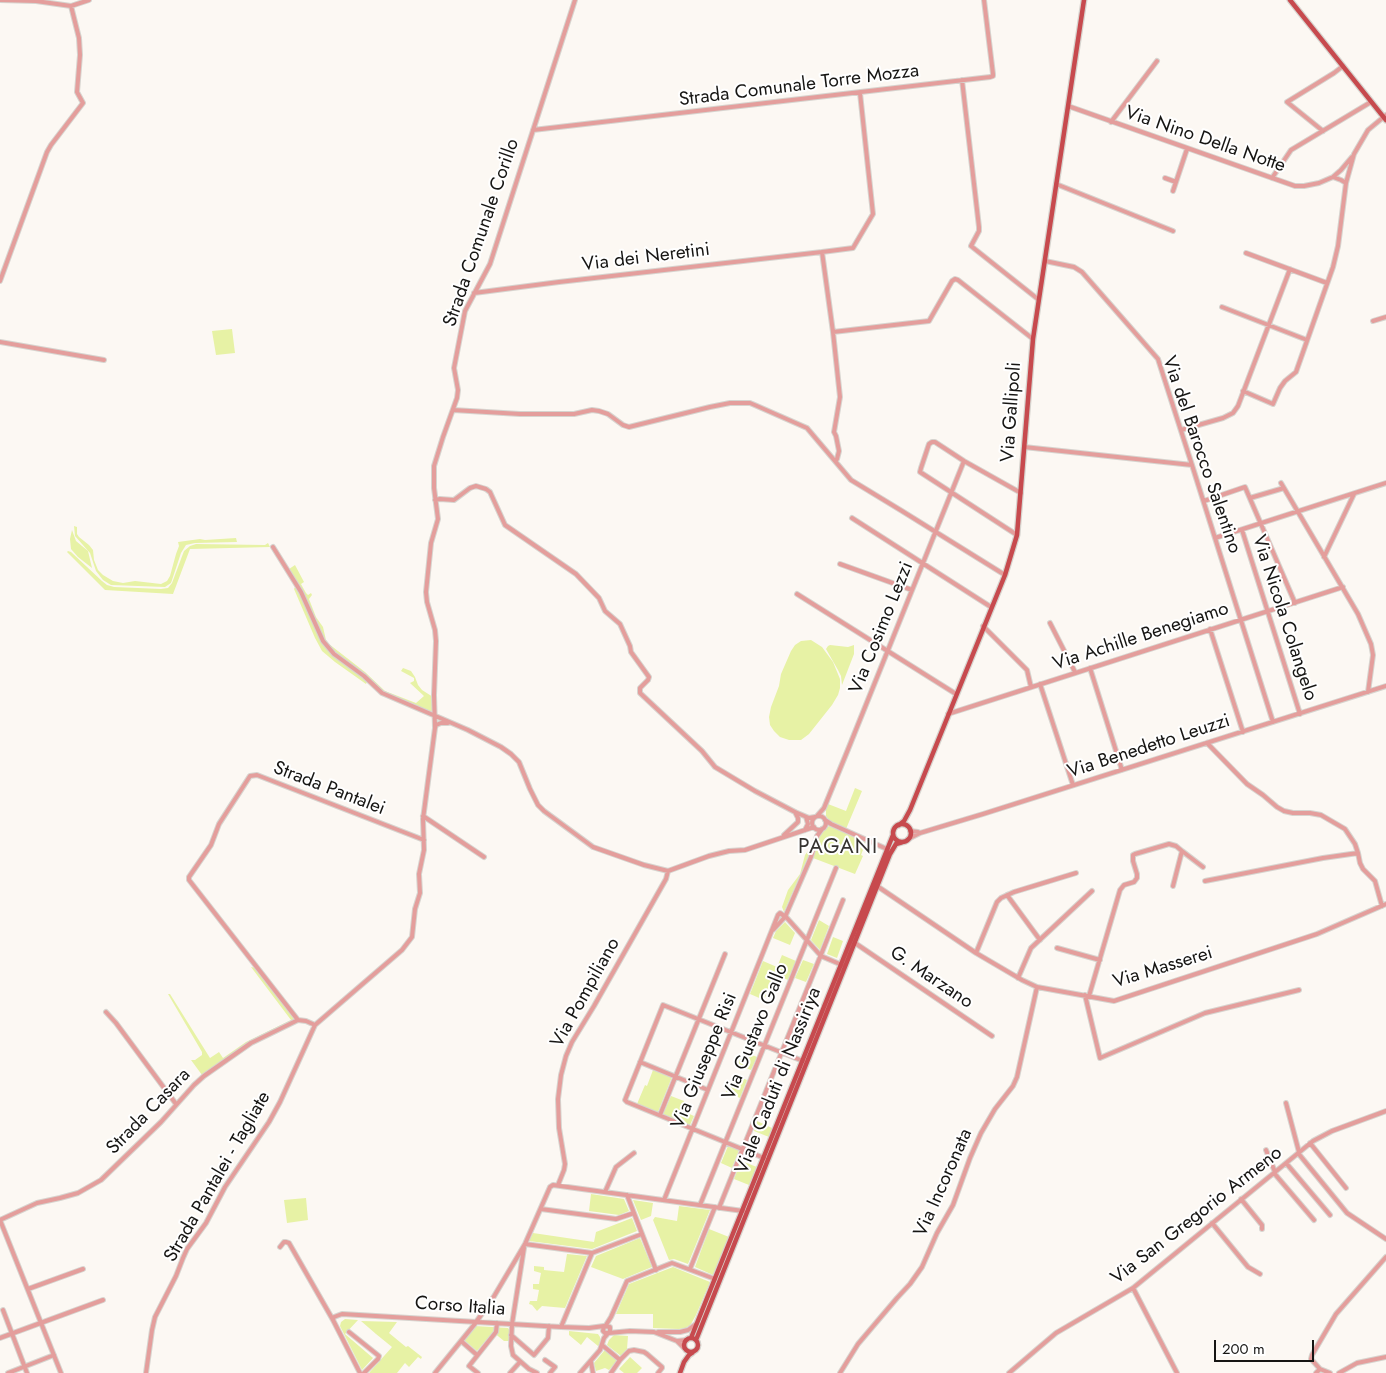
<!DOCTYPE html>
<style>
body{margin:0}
#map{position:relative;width:1386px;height:1373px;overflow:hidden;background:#fcf8f3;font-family:Jost,sans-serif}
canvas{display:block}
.scale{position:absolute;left:1214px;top:1340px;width:100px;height:22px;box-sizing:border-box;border:2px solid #161513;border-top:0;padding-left:6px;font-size:15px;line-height:18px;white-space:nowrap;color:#161513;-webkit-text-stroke:4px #fff;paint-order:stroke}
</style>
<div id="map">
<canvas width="1386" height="1373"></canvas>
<div class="scale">200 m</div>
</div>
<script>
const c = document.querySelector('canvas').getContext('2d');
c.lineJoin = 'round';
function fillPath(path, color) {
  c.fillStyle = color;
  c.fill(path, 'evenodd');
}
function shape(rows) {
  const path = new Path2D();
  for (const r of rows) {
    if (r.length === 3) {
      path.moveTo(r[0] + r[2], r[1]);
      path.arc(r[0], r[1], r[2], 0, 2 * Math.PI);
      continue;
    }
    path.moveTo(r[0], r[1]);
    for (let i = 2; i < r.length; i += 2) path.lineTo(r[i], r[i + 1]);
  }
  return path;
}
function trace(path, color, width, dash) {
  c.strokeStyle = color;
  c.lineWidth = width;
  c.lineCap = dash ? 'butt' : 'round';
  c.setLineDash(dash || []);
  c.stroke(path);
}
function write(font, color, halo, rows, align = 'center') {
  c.font = font + ' Jost,sans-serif';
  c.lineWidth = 4;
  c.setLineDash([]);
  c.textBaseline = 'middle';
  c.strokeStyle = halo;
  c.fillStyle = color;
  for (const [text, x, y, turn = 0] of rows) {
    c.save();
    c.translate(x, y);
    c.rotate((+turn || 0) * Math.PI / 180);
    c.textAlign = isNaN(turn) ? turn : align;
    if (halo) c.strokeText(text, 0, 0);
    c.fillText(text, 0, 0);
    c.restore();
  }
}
fillPath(shape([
 [232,329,235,353,216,355,212,331],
 [74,526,77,527,77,534,79,537,89,545,93,550,94,560,98,570,103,575,113,581,123,583,135,581,161,584,167,581,170,576,176,554,179,546,178,542,200,539,205,540,236,538,237,542,195,543,186,545,181,553,171,583,165,587,111,585,103,580,96,571,90,553,75,536],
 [72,530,76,541,88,551,92,568,78,557,71,549,70,539],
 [268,543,270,547,190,549,173,594,105,590,67,552,68,551,71,552,102,581,107,585,114,587,161,589,168,588,172,583,184,551,190,546,196,544,265,545],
 [295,565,304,582,301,584,306,593,308,595,311,593,312,595,309,599,316,617,323,627,326,640,329,644,365,672,385,691,416,703,424,696,410,683,414,681,414,678,401,671,403,668,411,671,415,677,418,685,422,690,433,697,432,713,382,692,326,645,289,569],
 [295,587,297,587,327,648,361,675,379,693,367,682,366,684,335,662,322,651,315,638,294,589],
 [811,640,822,647,833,662,840,679,840,688,838,695,832,705,809,734,801,740,789,740,780,737,774,731,770,725,769,717,771,707,779,686,781,674,791,651,795,645,801,641],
 [830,645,848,647,854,645,854,654,842,685,841,676,838,670,826,649,828,646],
 [855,788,862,791,846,829,830,822,826,816,826,809,828,804,846,811],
 [829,826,866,842,861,855,863,856,855,874,813,858,820,833],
 [808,851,809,851,809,855,784,912,782,907,788,890,800,874,805,855],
 [819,920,829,926,820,950,811,940],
 [785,922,795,933,790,945,773,938,776,931],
 [833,937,843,941,837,958,827,954],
 [782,955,796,961,788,980,774,974,764,1000,750,994,763,961,777,967],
 [803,960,814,964,806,982,795,978],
 [251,967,256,968,295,1020,250,1043,221,1063,217,1064,216,1066,202,1075,191,1060,195,1060,202,1055,202,1052,168,994,170,994,210,1058,219,1052,223,1058,246,1042,291,1020],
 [743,1051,757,1057,751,1070,738,1065],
 [653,1070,672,1077,658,1112,637,1104,645,1085,647,1086],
 [734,1075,747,1080,740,1098,726,1092],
 [671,1096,684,1101,680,1110,694,1116,690,1125,663,1114],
 [757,1121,772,1128,769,1137,754,1131],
 [728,1146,739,1150,732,1168,721,1163],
 [741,1161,757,1167,749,1185,734,1179],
 [591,1194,624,1199,629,1211,619,1215,589,1211],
 [306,1198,308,1220,287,1223,284,1200],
 [633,1200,653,1203,651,1216,641,1220],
 [679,1206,710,1210,688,1264,674,1259,669,1260,653,1220,655,1217,677,1221],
 [632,1218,637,1231,592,1249,529,1241,533,1233,594,1242,596,1232],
 [709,1229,729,1237,713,1275,695,1267],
 [640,1238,652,1267,623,1279,591,1267,596,1256],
 [567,1254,587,1256,565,1308,542,1306,537,1311,532,1305,529,1304,530,1301,537,1301,539,1290,533,1289,533,1284,539,1284,540,1278,541,1273,534,1271,534,1266,544,1267,544,1270,564,1272],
 [673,1267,710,1282,696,1315,691,1324,686,1328,679,1329,653,1328,653,1314,616,1314,629,1284],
 [345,1319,358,1320,345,1334,373,1358,362,1370,340,1326,341,1322],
 [361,1321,397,1322,389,1333,406,1347,408,1346,422,1357,421,1359,418,1357,409,1367,405,1363,397,1373,369,1373,392,1347,376,1334],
 [475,1326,508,1328,510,1331,509,1341,504,1341,493,1332,477,1351,464,1340],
 [569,1331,598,1334,600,1337,601,1341,600,1344,598,1346,587,1337,581,1345,569,1335],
 [614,1335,628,1336,627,1349,621,1356,607,1345,609,1340],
 [604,1351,606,1351,616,1360,616,1362,609,1370,605,1368,596,1371,594,1363],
 [630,1357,642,1368,637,1373,624,1373,619,1369]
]), '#e7f2a5');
const minor = shape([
 [0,0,36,1,71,6,89,0],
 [962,80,979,227,979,231,971,246,1039,300],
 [860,93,873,214,853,248,822,252,833,332,929,321,952,281,955,279,958,280,1033,339],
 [1068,106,1295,186,1304,186,1319,183,1333,177,1341,170,1352,157],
 [1111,122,1157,61],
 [533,130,990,77,993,76,993,74,984,0],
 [1323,131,1287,102,1334,73,1343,66],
 [1333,177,1341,180,1346,183],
 [1165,178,1176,182],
 [1272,178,1291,150,1371,102],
 [1056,184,1173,231],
 [1173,191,1187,149],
 [1246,253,1327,283],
 [1045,261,1074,267,1082,272,1158,359,1192,465,1273,722],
 [0,281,47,152,51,145,83,103,77,92,80,55,79,38,71,6],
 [474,293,559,282,822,252],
 [1222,307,1307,340],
 [1373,321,1386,317],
 [833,332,840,397,834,432,836,436,839,451,837,459,835,461],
 [0,342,104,360],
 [1243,391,1273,404,1280,388,1285,381,1296,372,1333,267,1338,246,1346,183,1354,154,1368,130,1386,115],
 [453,410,520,414,574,414,592,410,599,411,608,414,623,425,629,427,710,407,730,403,750,403,757,406,807,428,851,480,902,511,1005,575],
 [1181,430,1223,418,1233,413,1238,406,1290,269],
 [1024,447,1192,465],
 [1281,483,1358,614,1371,644,1373,655,1368,692],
 [1250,498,1284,488],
 [435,500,440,499,454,500,470,488,476,486,486,489,490,492,505,525,576,574,599,598,605,611,620,624,630,646,631,652,649,677,648,680,640,688,640,693,702,751,715,767,755,791,795,812,809,818,815,817],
 [1204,501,1245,487,1295,603],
 [852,518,991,607],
 [1242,530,1300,714],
 [1017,535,920,472,921,468,929,444,932,442,935,442,964,461,1021,493],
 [1215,538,1386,483],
 [273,547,301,592,323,641,334,654,364,676,382,693,468,730,501,747,511,754,519,762,530,789,538,805,544,811,593,847,644,865,668,871,709,856,729,851,745,850,814,827],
 [1324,557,1354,494],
 [840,564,912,590],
 [797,594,956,694],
 [1050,623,1075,672],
 [983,626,1027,670,1031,687],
 [1210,629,1243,732],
 [1090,668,1122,770],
 [1040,684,1073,785],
 [948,714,1343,587],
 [435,728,436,725,441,723,448,723],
 [1207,743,1247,784,1263,795,1277,807,1284,811,1293,813,1310,813,1321,815,1345,829,1355,844,1358,853,1360,863,1363,869,1375,881,1382,906],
 [423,816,484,857],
 [817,816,824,808,849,747,964,461],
 [819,823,7],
 [825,820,831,824,889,850],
 [805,830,808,824,806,817],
 [910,831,918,832],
 [784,835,798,822,798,818,795,812],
 [908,839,920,833,983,814,1386,686],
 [1182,851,1203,867],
 [1205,881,1323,858,1358,853],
 [877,886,976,953,1022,980,1037,987,1114,1001,1317,934,1386,904],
 [1007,895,1040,940],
 [773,930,785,917,811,857,817,836,822,829],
 [855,943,992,1036],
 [1057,948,1100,960],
 [976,953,997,902,1001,898,1014,892,1076,873],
 [1018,978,1031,948,1092,891],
 [1085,995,1100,1058,1205,1013,1299,990],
 [1089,996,1120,890,1124,885,1134,882,1137,878,1137,874,1133,861,1133,855,1135,854,1169,844,1176,846,1182,851,1173,886],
 [106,1012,116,1023,176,1104],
 [298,1020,189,880,189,877,211,845,219,824,250,776,257,775,424,840],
 [640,1062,708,1090],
 [1286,1103,1299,1152],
 [660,1115,725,954],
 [1310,1143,1346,1188],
 [1266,1150,1275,1172],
 [1298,1153,1347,1213,1386,1239],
 [764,1158,627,1102,625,1100,663,1005,803,1061],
 [1286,1163,1330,1215],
 [1274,1173,1314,1220],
 [558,1185,564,1170,565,1164,559,1128,558,1099,561,1075,566,1056,572,1042,594,1006,666,879,668,871],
 [605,1192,616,1167,634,1153],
 [627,1195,656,1270],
 [1241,1199,1262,1225,1262,1229],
 [664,1200,778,915,780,913,787,918,821,956,842,965],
 [700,1205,836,868],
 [719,1208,843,900],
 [541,1209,616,1219,634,1213],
 [0,1220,37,1203,60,1198,78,1193,101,1180,161,1122,194,1085,204,1076,251,1043,298,1020,306,1021,315,1025],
 [0,1220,61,1373],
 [1212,1223,1248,1267,1260,1274],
 [525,1244,592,1253],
 [280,1247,284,1242,286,1242,289,1243,333,1320,360,1373],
 [524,1248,512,1324,511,1346,513,1355,529,1369,537,1373],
 [690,1269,715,1207],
 [1133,1288,1177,1373],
 [28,1289,83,1269],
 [3,1310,27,1373],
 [333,1320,334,1317,342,1314,561,1327,589,1328,604,1326],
 [606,1325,611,1317,627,1281,672,1263,715,1279],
 [561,1327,592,1253,642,1234],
 [349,1332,379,1356,378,1359,364,1373],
 [658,1332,680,1332,688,1330,696,1324],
 [609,1333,630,1331,654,1332,677,1341,684,1348],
 [511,1335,534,1355,548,1338,549,1326],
 [0,1338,103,1300],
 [461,1341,477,1355],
 [677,1341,687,1340],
 [602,1345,620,1360],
 [545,1360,555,1367,550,1373],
 [591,1362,593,1373],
 [1320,1369,1330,1373],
 [8,1373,54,1355],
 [146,1373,152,1330,155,1317,176,1276,183,1258,187,1249,206,1223,225,1187,269,1122,280,1102,315,1025,402,950,412,937,415,909,420,893,419,874,424,850,423,819,435,728,434,695,436,641,435,630,427,602,426,592,431,543,438,519,434,488,434,466,443,437,457,398,458,390,454,368,465,311,490,264,575,0],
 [435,1373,474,1325,493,1298,525,1244,550,1187,553,1185,743,1211],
 [478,1373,469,1366,496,1332,497,1323],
 [510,1373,520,1362],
 [580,1373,600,1350,604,1338,610,1331,610,1327,604,1326,603,1331,605,1333,608,1333],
 [611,1373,620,1360,629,1351,634,1350,644,1352,647,1354,662,1367,662,1368,658,1373],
 [840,1373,858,1344,897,1298,910,1284,922,1267,937,1233,953,1205,970,1158,981,1133,995,1109,1013,1086,1017,1077,1037,987],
 [1009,1373,1056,1333,1133,1288,1313,1141,1332,1131,1386,1111],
 [1316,1373,1320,1369,1311,1359,1312,1355,1336,1314,1386,1257],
 [1339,1373,1357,1363,1386,1357]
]);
const major = shape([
 [1290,0,1386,120],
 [902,833,9],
 [899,825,904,821,910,810,1005,575,1017,535,1033,339,1084,0],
 [691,1345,7],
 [691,1338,893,835],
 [696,1340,890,854,896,844,903,842],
 [680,1373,684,1362,689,1355,692,1353]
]);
trace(minor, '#d7d4cf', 6);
trace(major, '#d7d4cf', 7);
trace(minor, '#e49e9c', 4);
trace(major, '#c74a4e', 4.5);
write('19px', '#161513', '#fff', [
 ["Strada Comunale Torre Mozza",799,86,-7],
 ["Via Nino Della Notte",1205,140,19],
 ["Strada Comunale Corillo",482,233,-71],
 ["Via dei Neretini",646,258,-7],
 ["Via Gallipoli",1012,412,-86],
 ["Via del Barocco Salentino",1201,455,71],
 ["Via Nicola Colangelo",1284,618,72],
 ["Via Cosimo Lezzi",882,628,-68],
 ["Via Achille Benegiamo",1141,637,-18],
 ["Via Benedetto Leuzzi",1149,747,-18],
 ["Strada Pantalei",329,789,21],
 ["Via Masserei",1163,968,-17],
 ["G. Marzano",931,978,34],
 ["Via Pompiliano",586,993,-61],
 ["Via Gustavo Gallo",756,1032,-68],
 ["Via Giuseppe Risi",705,1061,-68],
 ["Viale Caduti di Nassiriya",779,1081,-68],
 ["Strada Casara",149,1112,-46],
 ["Strada Pantalei - Tagliate",218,1177,-60],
 ["Via Incoronata",944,1183,-66],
 ["Via San Gregorio Armeno",1197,1216,-38],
 ["Corso Italia",460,1307,4]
]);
c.letterSpacing = '1px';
write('21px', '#363330', '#fff', [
 ["PAGANI",838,848]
]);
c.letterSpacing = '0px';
</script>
